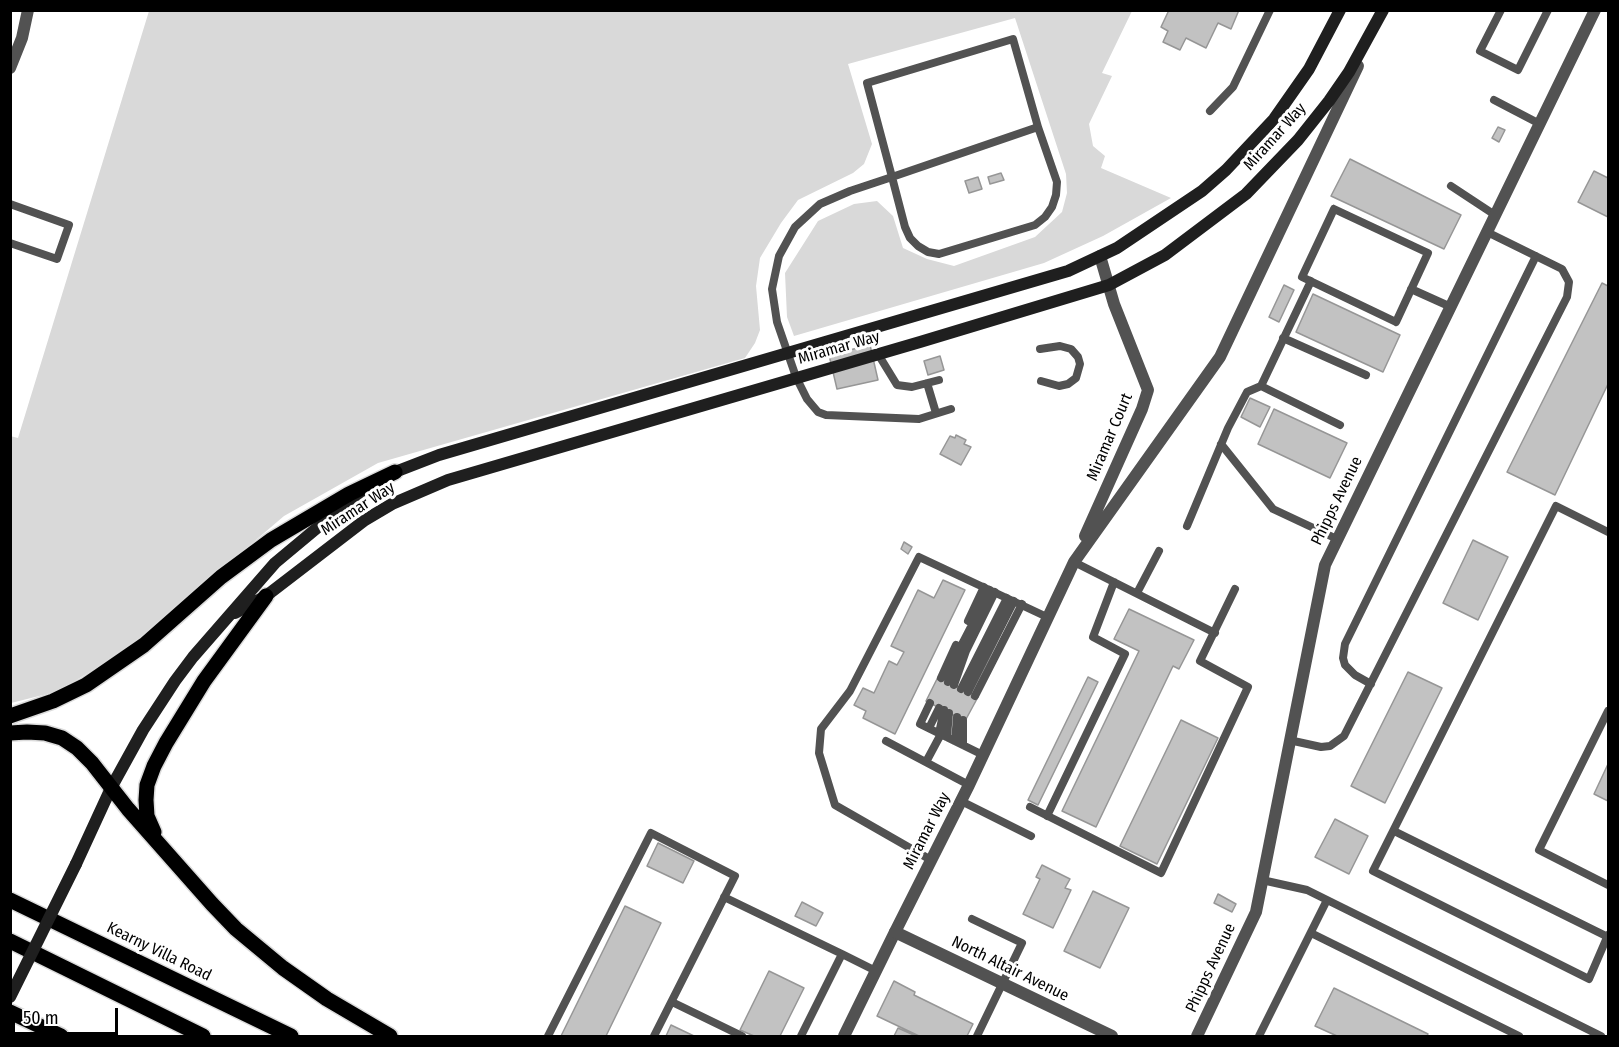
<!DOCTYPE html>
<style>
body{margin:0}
#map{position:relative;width:1619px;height:1047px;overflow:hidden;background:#fff;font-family:"Fira Sans Condensed",sans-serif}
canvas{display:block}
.frame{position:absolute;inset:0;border:12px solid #000;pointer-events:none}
.scale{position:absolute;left:12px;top:1008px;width:106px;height:27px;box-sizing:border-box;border:3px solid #000;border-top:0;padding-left:8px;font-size:18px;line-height:21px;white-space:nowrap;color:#000;-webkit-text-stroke:4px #fff;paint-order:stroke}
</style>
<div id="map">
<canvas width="1619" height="1047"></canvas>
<div class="frame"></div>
<div class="scale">50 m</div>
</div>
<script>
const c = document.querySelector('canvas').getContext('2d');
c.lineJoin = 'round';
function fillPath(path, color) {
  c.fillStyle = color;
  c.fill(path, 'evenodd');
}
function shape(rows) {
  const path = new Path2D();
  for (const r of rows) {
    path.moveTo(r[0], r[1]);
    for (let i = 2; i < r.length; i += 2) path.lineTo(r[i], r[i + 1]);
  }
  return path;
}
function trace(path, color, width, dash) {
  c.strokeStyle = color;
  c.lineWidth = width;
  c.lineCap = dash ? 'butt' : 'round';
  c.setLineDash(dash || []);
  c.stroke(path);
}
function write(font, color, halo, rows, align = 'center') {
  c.font = font + ' "Fira Sans Condensed",sans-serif';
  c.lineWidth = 6;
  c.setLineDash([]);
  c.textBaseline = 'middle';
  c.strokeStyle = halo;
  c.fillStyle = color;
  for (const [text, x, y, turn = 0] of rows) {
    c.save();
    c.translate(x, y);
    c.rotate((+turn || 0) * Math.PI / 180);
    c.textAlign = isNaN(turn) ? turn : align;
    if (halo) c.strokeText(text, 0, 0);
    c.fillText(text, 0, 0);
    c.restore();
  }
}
fillPath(shape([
 [149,11,1132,11,1102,73,1112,76,1089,124,1093,146,1105,156,1101,168,1171,198,1103,236,1044,263,794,336,787,317,785,273,818,221,854,204,877,201,893,216,903,248,927,259,954,266,1035,237,1062,212,1067,193,1066,174,1015,18,848,64,872,144,864,164,853,173,798,200,781,223,760,258,756,286,760,330,755,343,745,358,378,463,284,516,134,644,59,691,11,703,10,436,18,438]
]), '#d9d9d9');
const building = shape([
 [1169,10,1239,10,1231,29,1218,23,1206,48,1186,38,1180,50,1163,42,1168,31,1161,27,1169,10],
 [1498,127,1505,130,1499,142,1492,138,1498,127],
 [1350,159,1461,215,1444,249,1331,196,1350,159],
 [1594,171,1608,178,1608,217,1578,202,1594,171],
 [1001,173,1004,180,990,184,988,177,1001,173],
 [978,177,982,189,969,193,965,181,978,177],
 [1602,283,1608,286,1608,384,1555,495,1507,472,1602,283],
 [1284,285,1294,290,1279,322,1269,317,1284,285],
 [1313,294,1400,335,1383,372,1296,332,1313,294],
 [870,345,878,380,837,389,829,355,870,345],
 [940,356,944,370,928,375,924,361,940,356],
 [1250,398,1270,407,1260,427,1241,417,1250,398],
 [1274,409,1347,443,1330,478,1258,444,1274,409],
 [956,435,966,440,964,444,971,447,961,465,940,454,950,436,955,438,956,435],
 [1473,540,1508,557,1478,620,1443,603,1473,540],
 [904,542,912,547,908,554,901,549,904,542],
 [943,580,965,590,895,734,863,718,866,711,854,705,863,688,874,693,889,661,897,665,904,652,891,646,918,590,934,598,943,580],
 [1129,609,1194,640,1179,669,1173,666,1096,827,1062,811,1139,651,1114,639,1129,609],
 [1408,672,1442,688,1385,803,1351,786,1408,672],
 [938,677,978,697,965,721,926,701,938,677],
 [1088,677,1098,682,1038,805,1028,800,1088,677],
 [1181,720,1218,738,1157,864,1120,846,1181,720],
 [1608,764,1608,801,1594,794,1608,764],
 [1335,819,1368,836,1349,874,1315,857,1335,819],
 [658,843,694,861,683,883,647,866,658,843],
 [1042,865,1070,879,1065,888,1071,890,1053,928,1023,914,1040,879,1036,877,1042,865],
 [1093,891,1129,908,1100,968,1064,951,1093,891],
 [1218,894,1236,904,1232,912,1214,903,1218,894],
 [802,902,823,913,816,926,795,916,802,902],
 [625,906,661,923,606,1036,561,1036,625,906],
 [769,971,804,988,780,1036,754,1036,740,1030,769,971],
 [894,981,915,992,914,995,973,1024,967,1036,919,1036,877,1016,894,981],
 [1334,988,1428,1034,1427,1036,1337,1036,1315,1026,1334,988],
 [671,1025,694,1036,666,1036,671,1025],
 [898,1028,916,1036,894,1036,898,1028]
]);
fillPath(building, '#c2c2c2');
trace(building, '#969696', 1.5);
const primary = shape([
 [10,716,53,701,86,685,144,645,221,577,271,540,349,494,395,472],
 [10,733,27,732,45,733,62,738,77,748,92,763,128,809,212,904,236,929,283,968,327,999,390,1036],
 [154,832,147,816,146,800,147,785,154,766,166,743,204,681,266,596],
 [10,900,291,1036],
 [10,941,203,1036],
 [10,1012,61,1036]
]);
trace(primary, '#dbdbdb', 18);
trace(shape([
 [1501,10,1480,51,1518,70,1548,10],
 [1494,100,1540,124],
 [1210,111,1233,87,1270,10],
 [1451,186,1495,215],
 [10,204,69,225,57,259,10,243],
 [1334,209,1428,253,1396,322,1302,277,1334,209],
 [1411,289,1451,307],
 [1283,338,1366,375],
 [1040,349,1060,346,1071,349,1078,357,1080,364,1076,378,1068,384,1059,386,1041,381],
 [878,354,897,385,912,387,939,380],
 [927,383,936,413],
 [1261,386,1340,425],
 [951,409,919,419,826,415,818,412,807,399,796,377,777,322,772,289,779,256,795,227,820,204,850,191,892,177,1038,127,1013,39,867,83,892,177,905,227,910,238,918,246,928,252,939,254,1035,225,1045,217,1052,207,1056,195,1057,182,1038,127],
 [1221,444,1273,509,1337,539],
 [1187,526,1228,428,1247,392,1261,386,1311,281],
 [1608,532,1556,506,1373,871,1589,979,1608,935],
 [1074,562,1215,633],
 [1137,593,1159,551],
 [968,621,984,587],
 [941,678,956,645],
 [948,682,960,648,990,590],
 [1371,684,1355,675,1345,665,1343,658,1345,644,1536,256],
 [954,685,966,651,995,592],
 [961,689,1007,598],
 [968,692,1014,601],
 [975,696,1022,604],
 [930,703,920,724,983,755],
 [1608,711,1539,850,1608,885],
 [963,720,963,745],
 [929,728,939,708],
 [939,733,944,710],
 [947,737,949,713],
 [1289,740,1321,747,1330,746,1344,736,1567,297,1569,282,1562,269,1487,232],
 [886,741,969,785],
 [955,741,957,717],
 [926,762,941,734],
 [961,801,1031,836],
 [1030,807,1161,873,1248,687,1200,661,1235,589],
 [1047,816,1125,654,1093,637,1114,582],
 [1394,831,1608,937],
 [931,860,835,805,819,753,821,729,850,691,919,557,1047,617],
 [1262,880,1307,890,1601,1036],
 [724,897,842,954,801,1036],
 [972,919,1022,943,977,1036],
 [1311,933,1519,1036],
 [842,954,876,971],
 [672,1002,742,1036],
 [548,1036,651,833,735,876,654,1036],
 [1259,1036,1327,900]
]), '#525252', 8);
trace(shape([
 [10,68,22,38,28,10],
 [844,1036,895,932],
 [1197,1036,1256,912,1325,565,1595,10]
]), '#525252', 12);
trace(shape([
 [1085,536,1142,409,1148,390,1114,304,1100,256],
 [1112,1036,895,932,969,785,1074,562,1220,357,1358,66]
]), '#525252', 12);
trace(shape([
 [388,477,395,472,439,455,1068,271,1117,248,1202,191,1226,170,1274,119,1309,69,1340,10],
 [235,613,266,596,365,520,392,504,448,480,920,342,1109,285,1165,255,1246,194,1298,140,1329,101,1349,72,1383,10],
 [76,864,111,788,143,730,175,681,193,657,275,563,323,523,371,489]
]), '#1f1f1f', 12);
trace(primary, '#000', 15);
trace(shape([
 [10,997,76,864]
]), '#1f1f1f', 12);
write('16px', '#000', '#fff', [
 ["Miramar Way",1275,137,-48],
 ["Miramar Way",839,348,-16],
 ["Miramar Court",1110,437,-67],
 ["Phipps Avenue",1337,501,-64],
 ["Miramar Way",358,509,-33],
 ["Miramar Way",927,831,-63],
 ["Kearny Villa Road",159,952,26],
 ["Phipps Avenue",1211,968,-65],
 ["North Altair Avenue",1010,969,26]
]);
</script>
